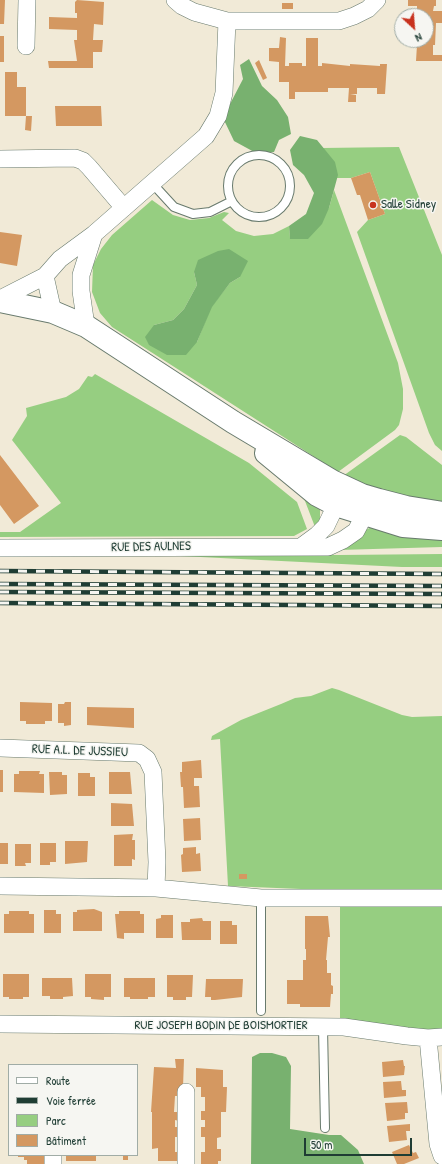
<!DOCTYPE html>
<meta charset="utf-8">
<style>
body{margin:0}
#map{position:relative;width:442px;height:1164px;overflow:hidden;background:#f1ead7;font-family:"Patrick Hand",sans-serif}
canvas{display:block}
.legend{position:absolute;left:8px;top:1064px;width:130px;height:92px;box-sizing:border-box;background:#f6f6f2;border:1px solid #a0aca6;margin:0;padding:5px 7px;list-style:none;font-size:12px;color:#1f3d34}
.legend li{display:flex;align-items:center;gap:8px;height:20px}
.legend b{width:20px;border:1px solid #a0aca6}
.north{position:absolute;left:394px;top:8px;width:40px;height:40px;box-sizing:border-box;background:#f6f6f2;border:1px solid #a0aca6;border-radius:50%;rotate:154deg;font-size:11px;font-weight:700;line-height:16px;text-align:center;color:#1f3d34}
.north::after{content:'';display:block;margin:auto;width:14px;height:18px;background:#c8321e;clip-path:polygon(50% 0,100% 100%,50% 72%,0 100%)}
.scale{position:absolute;left:304px;top:1138px;width:108px;height:18px;box-sizing:border-box;border:2px solid #1f3d34;border-top:0;padding-left:5px;font-size:12px;line-height:14px;white-space:nowrap;color:#1f3d34;-webkit-text-stroke:3px #f6f6f2;paint-order:stroke}
</style>
<div id="map">
<canvas width="442" height="1164"></canvas>
<ul class="legend">
<li><b style="height:5px;background:#fff"></b>Route</li>
<li><b style="height:5px;background:#1f3d34"></b>Voie ferrée</li>
<li><b style="height:11px;background:#96ce81"></b>Parc</li>
<li><b style="height:11px;background:#d49861"></b>Bâtiment</li>
</ul>
<div class="north">N</div>
<div class="scale">50 m</div>
</div>
<script>
const c = document.querySelector('canvas').getContext('2d');
c.lineJoin = 'round';
function fillPath(path, color) {
  c.fillStyle = color;
  c.fill(path, 'evenodd');
}
function shape(rows) {
  const path = new Path2D();
  for (const r of rows) {
    if (r.length === 3) {
      path.moveTo(r[0] + r[2], r[1]);
      path.arc(r[0], r[1], r[2], 0, 2 * Math.PI);
      continue;
    }
    path.moveTo(r[0], r[1]);
    for (let i = 2; i < r.length; i += 2) path.lineTo(r[i], r[i + 1]);
  }
  return path;
}
function trace(path, color, width, dash) {
  c.strokeStyle = color;
  c.lineWidth = width;
  c.lineCap = dash ? 'butt' : 'round';
  c.setLineDash(dash || []);
  c.stroke(path);
}
function write(font, color, halo, rows, align = 'center') {
  c.font = font + ' "Patrick Hand",sans-serif';
  c.lineWidth = 3;
  c.setLineDash([]);
  c.textBaseline = 'middle';
  c.strokeStyle = halo;
  c.fillStyle = color;
  for (const [text, x, y, turn = 0] of rows) {
    c.save();
    c.translate(x, y);
    c.rotate((+turn || 0) * Math.PI / 180);
    c.textAlign = isNaN(turn) ? turn : align;
    if (halo) c.strokeText(text, 0, 0);
    c.fillText(text, 0, 0);
    c.restore();
  }
}
fillPath(shape([
 [399,147,442,255,442,451,435,445,429,433,357,232,368,220,385,214,370,172,351,178,333,178,322,148],
 [334,190,398,363,403,389,403,409,399,425,395,430,338,472,112,327,100,313,92,292,93,265,101,249,112,235,152,200,173,215,190,220,209,218,224,212,229,213,222,220,236,231,254,236,273,234,289,226,290,238,329,208],
 [194,272,240,277,230,283,211,307,197,342,154,325,173,320,184,309,197,285],
 [95,374,249,463,297,502,307,529,294,536,0,537,0,532,20,532,61,503,12,440,27,416,26,408,66,397,79,389,88,376,92,377],
 [400,435,406,437,442,465,442,504,395,496,343,476],
 [300,494,320,508,320,521,315,527,305,501],
 [374,526,442,533,442,547,339,550,363,531],
 [140,554,339,555,442,554,442,567,402,567],
 [332,688,339,690,402,715,412,717,442,716,442,889,301,889,228,886,220,739,211,740,212,736,241,720,281,704,295,698,311,696],
 [442,905,442,1029,425,1031,340,1019,340,906]
]), '#96ce81');
fillPath(shape([
 [249,59,262,86,277,100,288,117,291,134,279,140,274,152,256,153,234,141,224,120,230,104,243,79,240,65],
 [300,136,317,140,335,162,338,175,329,208,322,224,308,239,290,239,289,226,306,214,314,193,304,175,293,165,290,150],
 [229,249,248,261,240,277,230,283,212,307,197,342,186,355,167,355,149,345,145,337,154,325,173,320,184,309,197,285,194,272,198,260,218,251],
 [260,1053,272,1053,286,1057,291,1066,290,1129,329,1135,341,1135,358,1150,364,1164,251,1164,252,1057]
]), '#78b16f');
fillPath(shape([
 [0,0,5,0,4,24,0,24],
 [77,0,104,2,103,25,94,24,93,40,103,40,102,52,93,52,93,68,49,68,48,61,77,61,74,40,77,40,77,30,49,29,49,17,77,18,77,13,75,13,75,2],
 [408,0,436,0,436,6,434,6,433,11,442,11,442,23,436,23,435,45,433,45,433,55,442,55,442,61,416,61,417,45,408,45,408,40,426,40,426,16,417,16,417,6,408,6],
 [282,3,293,3,293,9,282,9],
 [0,36,4,36,4,62,0,62],
 [280,37,286,38,285,66,289,66,289,63,302,63,302,66,306,66,306,38,318,38,318,66,322,66,322,63,350,66,350,64,380,66,380,64,387,64,385,94,377,94,377,88,357,88,357,94,350,94,356,95,356,102,348,102,349,88,328,88,328,92,295,92,295,99,289,99,289,82,279,82,279,62,269,61,269,48,279,48],
 [259,60,267,78,263,80,255,63],
 [5,72,17,72,17,87,26,87,26,116,5,116],
 [55,106,101,106,102,126,56,126],
 [26,116,32,116,31,131,25,130],
 [370,172,385,214,368,220,360,195,357,195,351,178],
 [0,232,22,235,17,266,0,263],
 [0,455,39,506,14,524,0,505],
 [20,702,52,703,52,721,45,721,45,724,26,724,26,721,20,721],
 [65,702,71,702,71,725,64,726,64,723,58,723,58,704,64,704],
 [87,707,134,708,134,728,87,725],
 [201,760,202,778,194,778,194,786,199,786,200,807,184,808,183,787,181,787,180,772,182,772,182,762],
 [0,770,3,770,3,792,0,792],
 [19,771,40,771,39,774,44,774,44,793,14,792,14,774,19,774],
 [49,772,62,772,62,775,67,775,67,794,50,795],
 [109,772,130,772,132,794,109,794],
 [78,773,90,773,90,777,95,777,95,796,78,796],
 [111,803,132,804,134,826,111,826],
 [200,818,201,840,184,841,183,819],
 [133,834,132,840,135,840,135,860,132,859,132,866,114,866,114,835],
 [65,841,88,841,87,862,65,864],
 [0,843,8,843,8,864,0,864],
 [40,843,56,843,56,862,50,862,50,865,40,865],
 [15,844,31,844,31,863,25,863,26,866,15,866],
 [196,847,196,854,200,853,201,871,182,872,181,855,183,854,183,848],
 [239,874,247,874,247,879,239,879],
 [94,909,102,912,102,931,73,931,73,912,77,912,77,910],
 [44,910,56,910,56,914,61,914,61,933,44,933],
 [9,911,29,911,29,914,34,914,34,933,4,933,4,914,9,914],
 [119,911,140,911,140,914,144,914,144,933,124,933,124,939,117,938,115,914,119,914],
 [161,915,173,915,173,938,156,938,156,919,161,918],
 [305,916,328,916,330,937,328,937,326,960,327,960,327,973,331,973,331,985,333,986,333,994,331,994,330,1007,300,1007,300,1004,287,1004,287,980,303,980,303,960,306,960,306,949,305,949],
 [202,918,203,921,211,921,211,940,182,940,181,922,190,922,190,919],
 [220,921,232,921,232,925,237,925,237,944,220,944],
 [3,974,29,974,29,997,23,997,23,999,9,999,9,997,3,997],
 [85,974,111,974,111,997,104,997,104,1000,91,999,91,997,85,997],
 [167,975,193,975,192,997,186,997,186,1000,173,1000,173,997,167,997],
 [42,978,72,978,73,996,63,997,63,999,50,999,50,996,42,996],
 [124,978,155,978,155,997,148,997,148,999,130,999,130,997,124,997],
 [206,979,243,979,242,997,215,1000,211,1000,211,997,205,997],
 [175,1059,184,1059,183,1087,178,1088,178,1096,175,1096,174,1112,179,1112,179,1121,175,1120,175,1127,179,1127,178,1137,175,1137,175,1152,178,1152,178,1161,158,1161,158,1148,152,1149,152,1112,151,1112,154,1067,176,1068],
 [403,1060,404,1066,405,1066,404,1075,383,1077,382,1062],
 [196,1068,223,1070,223,1087,227,1087,226,1112,221,1112,221,1137,217,1138,217,1149,221,1149,221,1161,218,1161,218,1164,201,1164,201,1152,205,1152,205,1137,201,1137,201,1127,205,1127,205,1120,201,1120,201,1111,205,1111,205,1097,201,1097,201,1087,196,1087],
 [401,1081,402,1090,406,1090,406,1096,384,1098,383,1082],
 [407,1102,408,1113,405,1113,405,1119,387,1121,385,1103],
 [410,1124,410,1131,406,1131,407,1140,389,1142,387,1126],
 [409,1145,413,1153,416,1152,419,1158,404,1164,397,1164,392,1152],
 [18,1155,45,1155,45,1164,27,1164,27,1160,24,1160,24,1157,18,1157],
 [66,1155,96,1155,96,1161,66,1161],
 [123,1155,128,1155,128,1160,123,1160]
]), '#d49861');
const lane = shape([
 [259,186,31],
 [152,183,174,207,193,214,210,212,232,201],
 [261,898,261,1011],
 [323,1027,325,1128]
]);
const street = shape([
 [175,0,182,6,194,12,227,21,339,21,354,16,368,9,377,0],
 [26,46,27,0],
 [0,159,75,158,83,161,89,167,124,208],
 [45,276,53,312],
 [0,299,45,276,60,259,94,234,206,136,218,116,224,93,227,21],
 [86,326,81,291,81,275,94,234],
 [302,546,317,535,326,526,336,505],
 [0,548,328,547,343,540,356,531,365,514],
 [0,748,139,753,147,759,153,772,157,862,156,888],
 [0,886,156,888,261,898,442,898],
 [0,1024,344,1027,407,1036,428,1038,442,1037],
 [428,1038,438,1144,442,1156],
 [186,1092,186,1164],
 [53,1155,53,1164]
]);
const secondary = shape([
 [0,301,53,312,86,326,233,422,332,481,362,495,379,500,406,507,442,513],
 [266,453,317,495,336,505,403,526,442,529]
]);
trace(lane, '#687a6d', 10);
trace(street, '#687a6d', 18);
trace(secondary, '#687a6d', 24);
trace(lane, '#fff', 8);
trace(street, '#fff', 17);
trace(secondary, '#fff', 22);
const rail = shape([
 [0,571,442,574],
 [0,584,442,586],
 [0,592,442,594],
 [0,603,442,606]
]);
trace(rail, '#1f3d34', 4.5);
trace(rail, '#f6f6f2', 3, [9]);
for (const [x, y, r, color] of [
 [373,205,4,"#c8321e"]
]) {
  const dot = new Path2D();
  dot.arc(x, y, r, 0, 2 * Math.PI);
  c.fillStyle = color;
  c.fill(dot);
  trace(dot, '#f6f6f2', 1.5);
}
write('13px', '#1f3d34', '#f6f6f2', [
 ["Salle Sidney",381,205]
], 'left');
write('13px', '#1f3d34', '#f6f6f2', [
 ["RUE DES AULNES",151,547,-1],
 ["RUE A.L. DE JUSSIEU",80,751,2],
 ["RUE JOSEPH BODIN DE BOISMORTIER",221,1026]
]);
</script>
